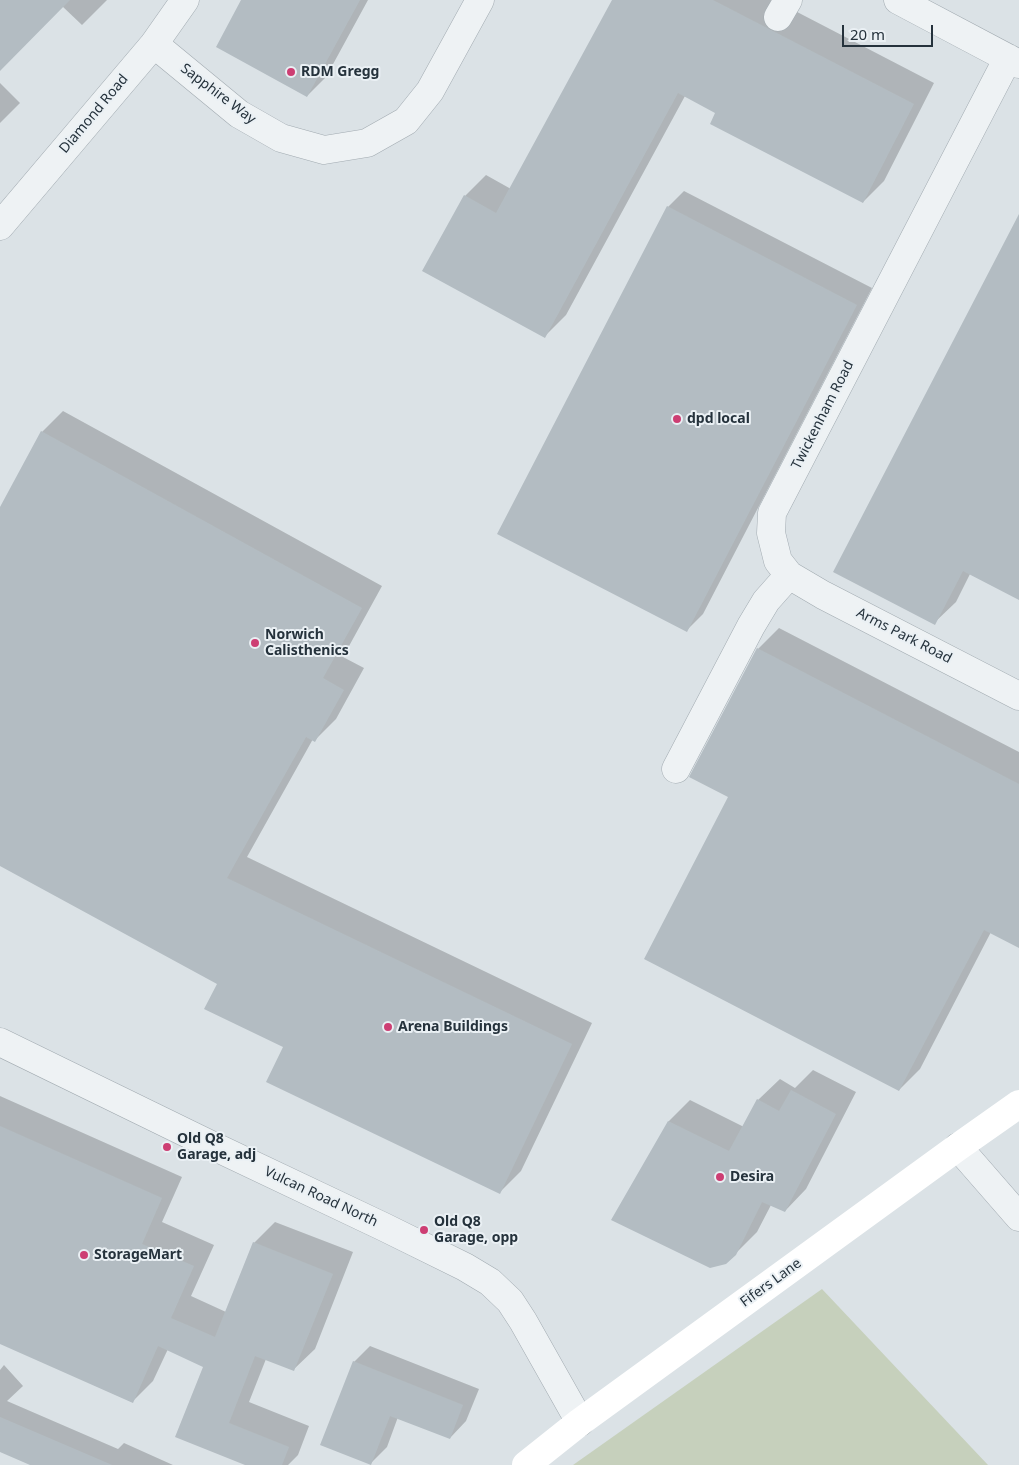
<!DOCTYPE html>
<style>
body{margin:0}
#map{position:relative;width:1019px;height:1465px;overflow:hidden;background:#dbe2e6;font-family:"Noto Sans",sans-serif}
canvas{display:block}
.scale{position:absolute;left:842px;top:25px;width:91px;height:22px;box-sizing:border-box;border:2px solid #25323c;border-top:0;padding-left:6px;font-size:15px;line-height:18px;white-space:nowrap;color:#25323c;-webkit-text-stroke:4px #eaf0f4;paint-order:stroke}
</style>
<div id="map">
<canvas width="1019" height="1465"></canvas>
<div class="scale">20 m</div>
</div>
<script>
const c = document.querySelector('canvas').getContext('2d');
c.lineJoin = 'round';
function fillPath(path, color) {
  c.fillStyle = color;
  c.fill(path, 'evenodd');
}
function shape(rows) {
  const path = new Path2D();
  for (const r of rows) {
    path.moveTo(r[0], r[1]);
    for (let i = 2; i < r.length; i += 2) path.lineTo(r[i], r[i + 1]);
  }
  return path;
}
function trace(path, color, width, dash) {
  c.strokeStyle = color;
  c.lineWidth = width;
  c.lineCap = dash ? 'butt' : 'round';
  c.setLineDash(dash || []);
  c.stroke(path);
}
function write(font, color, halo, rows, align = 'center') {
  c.font = font + ' "Noto Sans",sans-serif';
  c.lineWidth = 4;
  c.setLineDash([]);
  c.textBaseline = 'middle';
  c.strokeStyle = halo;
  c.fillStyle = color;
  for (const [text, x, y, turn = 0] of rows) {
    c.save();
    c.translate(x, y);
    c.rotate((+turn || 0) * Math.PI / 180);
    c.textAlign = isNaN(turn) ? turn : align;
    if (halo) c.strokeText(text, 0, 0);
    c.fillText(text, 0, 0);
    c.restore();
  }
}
fillPath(shape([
 [822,1289,988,1465,573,1465]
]), '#c6d0bc');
fillPath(shape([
 [0,0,107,0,82,25,62,6,0,69],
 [243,0,368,0,326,77,307,96],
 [613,0,774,0,934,83,884,181,863,202,717,113,685,96,566,315,545,336,465,196,486,175,511,189],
 [0,83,20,103,0,123],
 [684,191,872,288,703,614,687,630,668,207],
 [1019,216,1019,599,970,574,956,602,934,623],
 [63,411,382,586,343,657,364,668,336,719,315,740,313,739,247,857,592,1023,521,1171,500,1192,285,1046,218,983,0,865,0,509,42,432],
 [779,628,1019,752,1019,947,991,932,920,1069,899,1090,730,796,691,776,758,649],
 [813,1070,856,1092,806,1189,785,1211,771,1205,757,1232,726,1263,613,1220,669,1121,690,1100,744,1127,758,1100,780,1079,795,1088],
 [0,1096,182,1177,162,1222,214,1245,191,1296,226,1312,254,1243,275,1222,353,1252,315,1349,293,1370,266,1359,249,1402,309,1426,298,1455,288,1465,248,1465,177,1437,205,1366,168,1349,153,1381,132,1402,0,1343],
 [370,1346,479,1389,466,1421,450,1438,398,1417,387,1447,370,1464,354,1362],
 [4,1365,23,1386,7,1401,118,1449,124,1443,173,1465,33,1465,0,1451,0,1370]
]), '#0003');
fillPath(shape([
 [0,0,70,0,0,71],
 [241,0,360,0,307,97,216,47],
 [612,0,713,0,914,104,863,203,710,124,715,113,678,93,545,338,422,271,464,195,496,213],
 [667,206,857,305,687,632,497,534],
 [1019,214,1019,600,963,571,935,625,833,572],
 [41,431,362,608,323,678,344,690,315,742,306,737,227,878,572,1044,500,1194,266,1082,283,1047,204,1009,217,984,0,866,0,507],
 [757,648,1019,784,1019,948,984,930,899,1091,644,959,728,797,689,777],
 [791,1090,836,1114,785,1212,762,1202,736,1255,726,1264,710,1268,611,1220,668,1121,729,1151,757,1099,779,1111],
 [0,1126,162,1198,142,1244,194,1266,171,1318,215,1337,253,1242,333,1274,294,1371,255,1356,229,1423,289,1447,282,1465,245,1465,175,1437,203,1367,158,1346,133,1403,0,1344],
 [353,1361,463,1405,450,1439,390,1416,371,1465,320,1445],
 [0,1417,112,1465,30,1465,0,1452]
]), '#b3bcc2');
const street = shape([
 [898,0,1019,64],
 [778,17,788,0],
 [154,44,239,114,281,138,324,150,367,143,406,121,430,91,480,0],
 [0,226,154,44,185,0],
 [789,575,823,595,1019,696],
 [676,769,751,626,766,601,789,575,778,561,771,533,772,513,1008,58],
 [0,1042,209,1144,384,1227,465,1267,490,1282,510,1301,523,1321,580,1422],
 [958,1147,1019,1217]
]);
trace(street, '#a1aab0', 29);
trace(street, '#eef2f4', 28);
trace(shape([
 [526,1465,580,1422,958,1147,1019,1104]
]), '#fff', 28);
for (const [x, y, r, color] of [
 [291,72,5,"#cd3e73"],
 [677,419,5,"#cd3e73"],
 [255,643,5,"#cd3e73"],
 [388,1027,5,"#cd3e73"],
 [167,1147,5,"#cd3e73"],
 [720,1177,5,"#cd3e73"],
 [424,1230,5,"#cd3e73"],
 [84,1255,5,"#cd3e73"]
]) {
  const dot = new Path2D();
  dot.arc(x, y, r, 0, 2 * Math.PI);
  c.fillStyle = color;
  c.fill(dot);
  trace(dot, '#eaf0f4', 2);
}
write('bold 14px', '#25323c', '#eaf0f4', [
 ["RDM Gregg",301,72],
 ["dpd local",687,419],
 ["Norwich",265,635],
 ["Calisthenics",265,651],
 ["Arena Buildings",398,1027],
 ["Old Q8",177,1139],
 ["Garage, adj",177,1155],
 ["Desira",730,1177],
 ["Old Q8",434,1222],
 ["Garage, opp",434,1238],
 ["StorageMart",94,1255]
], 'left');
write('14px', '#25323c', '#eaf0f4', [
 ["Sapphire Way",218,94,37],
 ["Diamond Road",94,114,-50],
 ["Twickenham Road",823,415,-63],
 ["Arms Park Road",904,636,27],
 ["Vulcan Road North",321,1197,25],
 ["Fifers Lane",771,1283,-36]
]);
</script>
